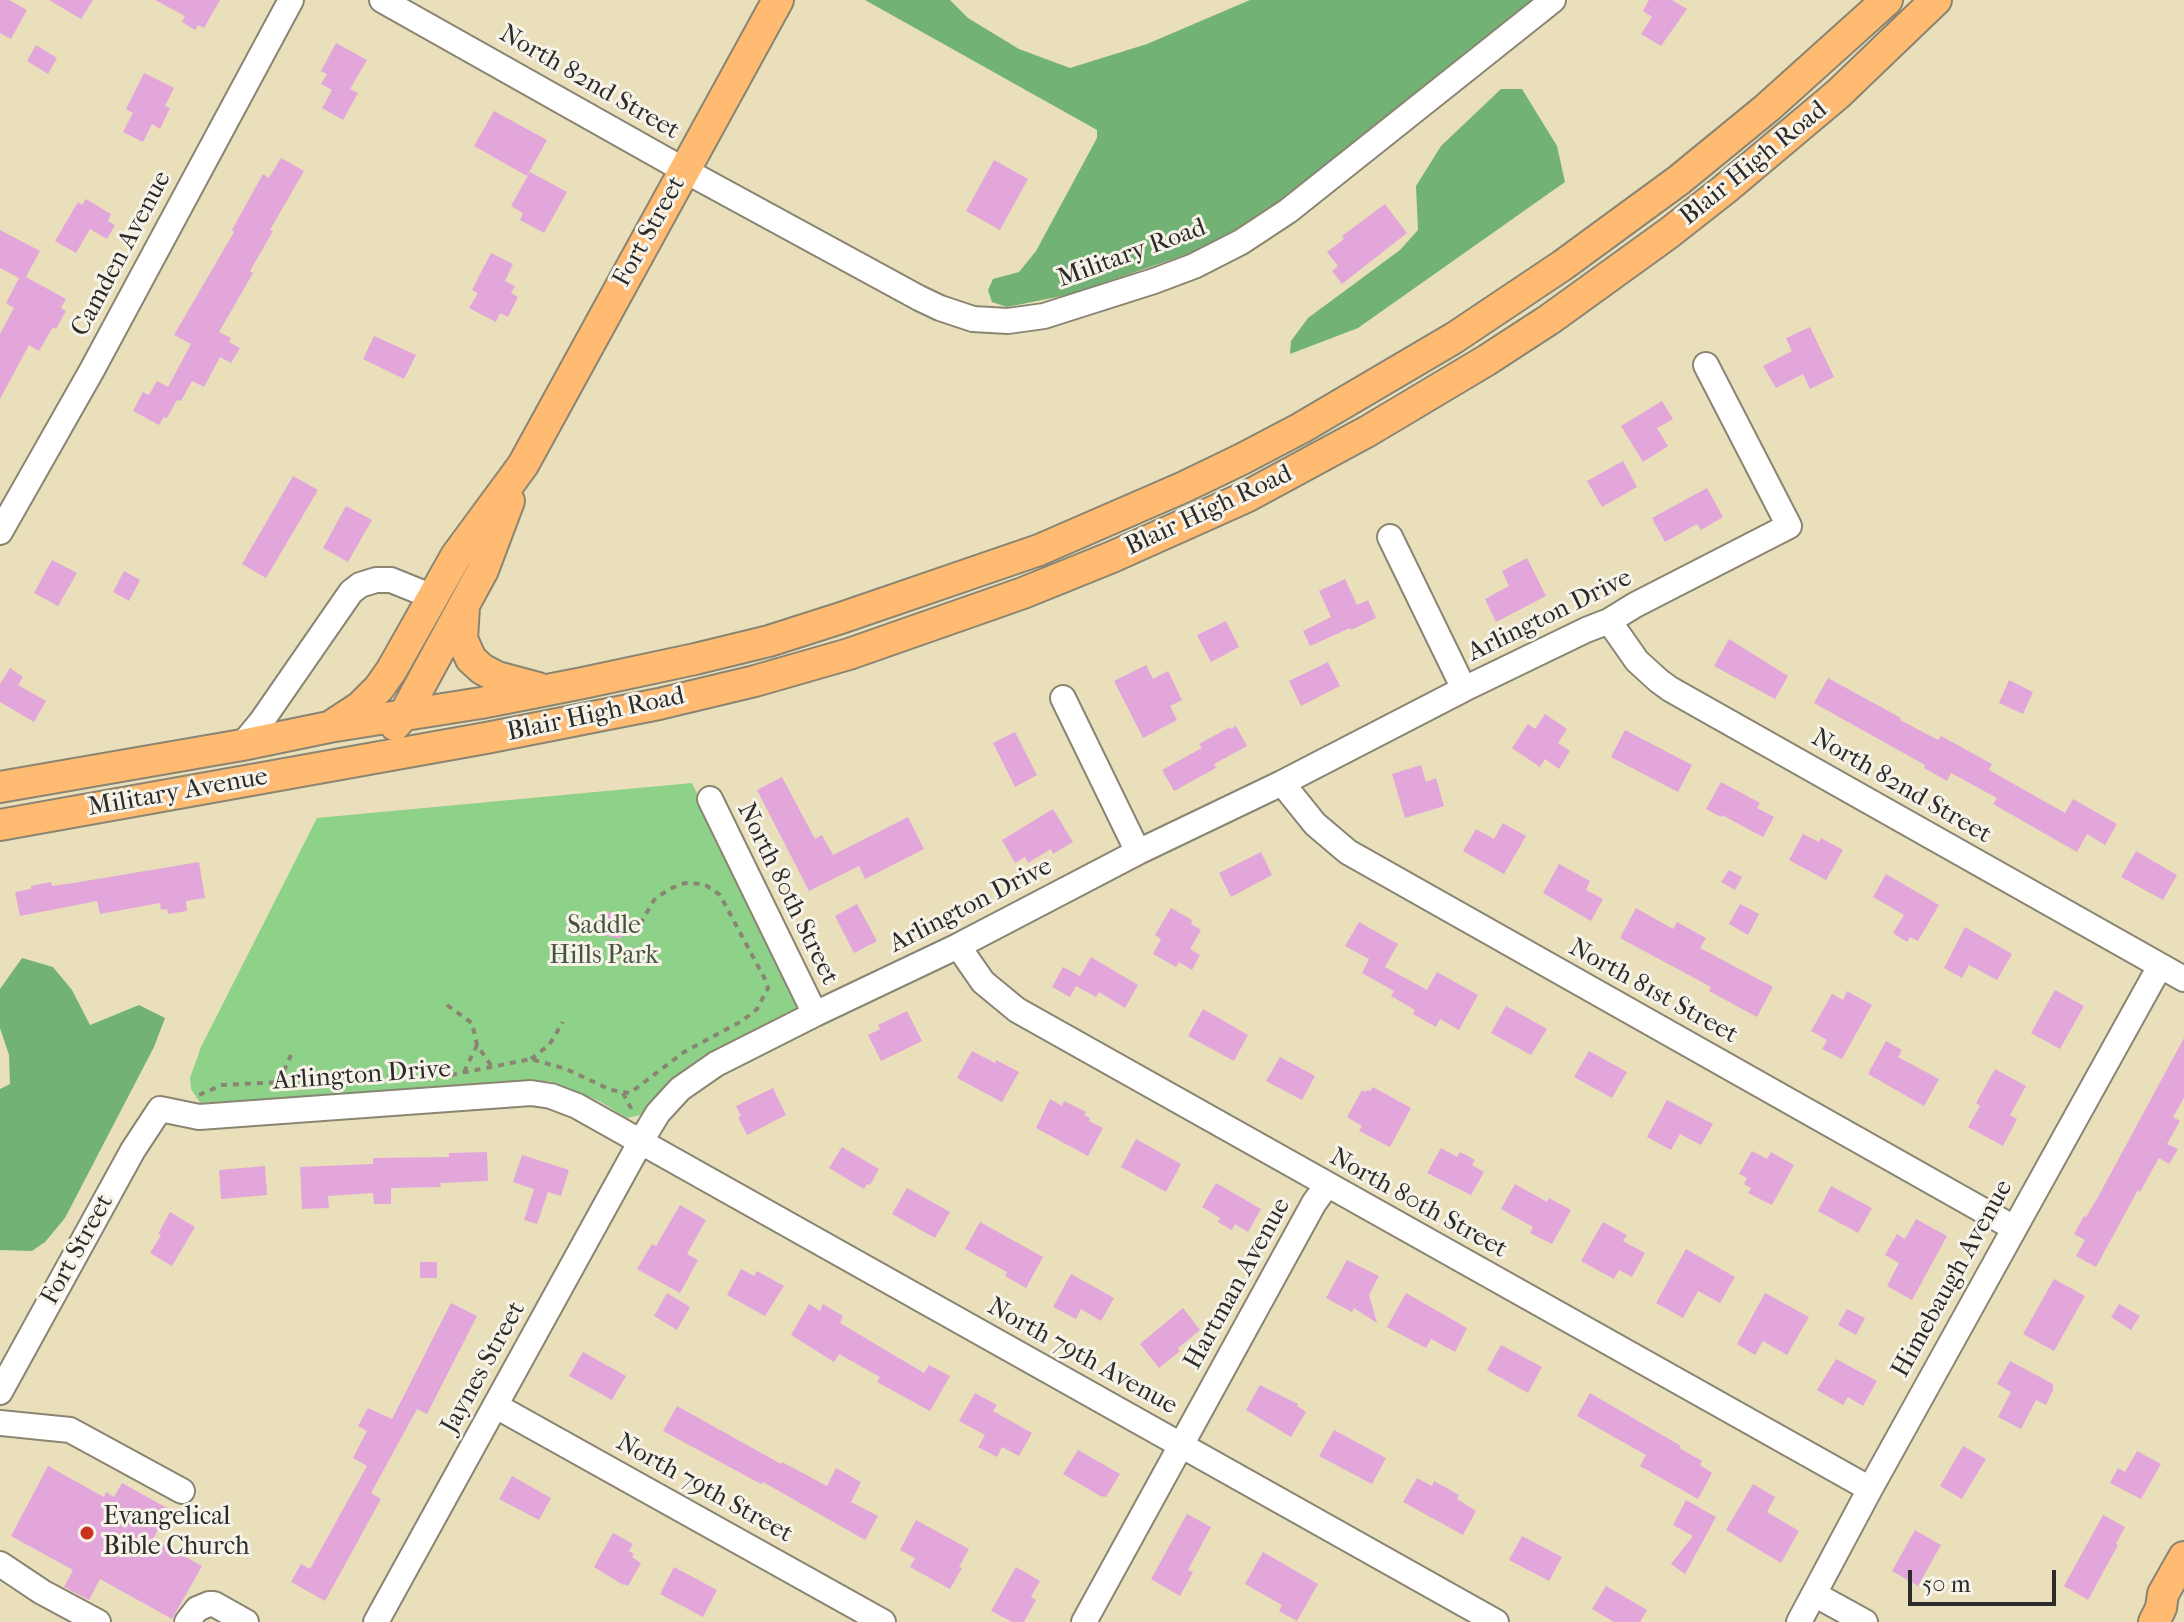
<!DOCTYPE html>
<style>
body{margin:0}
#map{position:relative;width:2184px;height:1622px;overflow:hidden;background:#e9dfbb;font-family:"IM FELL French Canon",serif}
canvas{display:block}
.scale{position:absolute;left:1908px;top:1570px;width:148px;height:36px;box-sizing:border-box;border:4px solid #2b2b2b;border-top:0;padding-left:10px;font-size:24px;line-height:28px;white-space:nowrap;color:#2b2b2b;-webkit-text-stroke:6px #f7f3e8;paint-order:stroke}
</style>
<div id="map">
<canvas width="2184" height="1622"></canvas>
<div class="scale">50 m</div>
</div>
<script>
const c = document.querySelector('canvas').getContext('2d');
c.lineJoin = 'round';
function fillPath(path, color) {
  c.fillStyle = color;
  c.fill(path, 'evenodd');
}
function shape(rows) {
  const path = new Path2D();
  for (const r of rows) {
    path.moveTo(r[0], r[1]);
    for (let i = 2; i < r.length; i += 2) path.lineTo(r[i], r[i + 1]);
  }
  return path;
}
function trace(path, color, width, dash) {
  c.strokeStyle = color;
  c.lineWidth = width;
  c.lineCap = dash ? 'butt' : 'round';
  c.setLineDash(dash || []);
  c.stroke(path);
}
function write(font, color, halo, rows, align = 'center') {
  c.font = font + ' "IM FELL French Canon",serif';
  c.lineWidth = 6;
  c.setLineDash([]);
  c.textBaseline = 'middle';
  c.strokeStyle = halo;
  c.fillStyle = color;
  for (const [text, x, y, turn = 0] of rows) {
    c.save();
    c.translate(x, y);
    c.rotate((+turn || 0) * Math.PI / 180);
    c.textAlign = isNaN(turn) ? turn : align;
    if (halo) c.strokeText(text, 0, 0);
    c.fillText(text, 0, 0);
    c.restore();
  }
}
fillPath(shape([
 [692,783,795,994,797,1003,795,1011,788,1017,693,1065,668,1085,644,1114,627,1118,599,1101,550,1081,508,1081,209,1105,201,1104,191,1089,190,1078,201,1047,317,818]
]), '#8ed189');
fillPath(shape([
 [865,0,950,0,968,18,1019,49,1070,68,1147,44,1250,0,1538,0,1282,203,1222,242,1072,294,1007,307,992,302,988,290,993,279,1019,272,1036,251,1097,138,1097,130],
 [1501,89,1522,89,1557,146,1565,182,1358,328,1290,354,1291,341,1308,318,1400,250,1418,230,1416,186,1441,146],
 [22,958,53,967,72,990,90,1025,139,1005,165,1018,154,1047,65,1218,45,1242,32,1251,0,1250,0,1089,10,1084,9,1055,0,1028,0,989]
]), '#72b375');
fillPath(shape([
 [0,0,9,0,27,10,11,39,0,33],
 [49,0,93,0,81,19],
 [155,0,220,0,204,28,198,25,195,30,182,22,185,16],
 [1649,0,1672,0,1687,9,1661,46,1641,34,1652,17,1643,11],
 [336,43,367,60,350,89,358,93,343,120,322,108,332,90,321,84,327,74,321,71],
 [36,45,57,58,48,74,27,61],
 [144,73,174,88,165,106,170,108,160,129,152,124,143,142,123,132,133,113,126,109],
 [494,111,547,140,527,176,474,146],
 [281,158,304,171,270,230,273,231,250,271,253,273,219,332,231,338,229,342,240,348,231,363,220,357,204,387,192,381,181,401,177,400,167,418,164,417,159,425,133,411,143,392,149,395,157,381,168,387,191,344,174,335,234,232,232,230,263,174,269,178],
 [994,160,1028,179,1000,230,966,211],
 [530,172,567,192,544,233,520,220,523,213,511,206],
 [86,199,111,214,108,221,115,225,107,239,90,229,76,253,55,241,78,202,82,205],
 [1385,204,1407,233,1342,284,1332,271,1338,266,1327,252,1344,239,1342,236],
 [0,230,40,251,26,277,66,299,61,308,66,311,56,329,53,327,39,351,29,345,0,399,0,334,14,308,6,303,19,278,0,268],
 [491,253,513,264,505,281,515,286,511,293,518,297,508,317,500,313,496,322,469,308,478,293,472,290],
 [1810,327,1834,377,1810,389,1803,374,1776,388,1763,366,1792,351,1786,338],
 [374,336,416,355,404,379,363,359],
 [1662,401,1673,419,1657,428,1668,446,1643,462,1621,426],
 [1623,461,1637,487,1602,507,1587,481],
 [293,476,318,490,266,578,242,564],
 [1707,488,1723,517,1701,530,1697,524,1665,542,1652,518],
 [346,506,372,520,348,562,323,548],
 [1527,558,1546,596,1496,622,1485,599,1509,586,1502,571],
 [52,560,77,573,58,606,34,593],
 [124,571,140,580,129,601,113,592],
 [1345,579,1357,605,1368,600,1376,618,1351,630,1350,628,1310,646,1303,631,1331,617,1319,591],
 [1226,621,1239,647,1211,662,1197,635],
 [1729,639,1788,676,1775,699,1714,666],
 [1328,662,1340,686,1301,706,1289,681],
 [1146,665,1153,679,1168,671,1182,700,1170,706,1177,720,1143,738,1114,681],
 [10,668,23,677,18,685,46,701,34,722,0,702,0,684],
 [1828,678,1901,718,1900,720,1938,740,1941,736,1992,764,1989,770,2065,813,2073,799,2117,824,2105,845,2087,834,2077,852,1993,804,1997,798,1951,773,1947,781,1924,768,1925,765,1814,703],
 [2009,680,2033,692,2023,714,1999,703],
 [1545,714,1567,729,1558,743,1570,751,1559,769,1545,759,1540,767,1512,748,1528,724,1535,729],
 [1236,726,1247,746,1214,764,1216,768,1174,791,1162,770,1202,748,1199,744,1230,727,1231,729],
 [1625,730,1692,765,1678,792,1611,757],
 [1015,732,1037,775,1015,787,993,743],
 [1421,765,1426,782,1436,778,1444,806,1405,818,1392,774],
 [782,777,815,839,822,835,833,855,908,817,924,849,865,879,859,866,809,891,757,790],
 [1721,782,1760,803,1757,808,1774,817,1763,837,1722,815,1721,817,1706,809],
 [1053,809,1073,842,1053,854,1051,849,1028,863,1025,857,1015,863,1002,840],
 [1503,823,1526,836,1504,874,1463,851,1476,829,1494,839],
 [1803,834,1819,842,1821,838,1843,850,1826,880,1789,860],
 [2136,851,2177,875,2163,900,2121,877],
 [1261,852,1272,875,1231,897,1219,873],
 [199,862,205,898,186,901,187,911,168,914,167,909,161,910,160,903,100,914,97,901,20,916,15,892,31,889,31,886,51,882,52,886,73,883],
 [1559,864,1590,881,1586,890,1603,899,1591,921,1543,893],
 [1729,870,1742,877,1735,890,1721,882],
 [1886,874,1939,905,1918,941,1910,937,1907,942,1893,933,1904,915,1873,897],
 [857,904,877,941,854,953,835,916],
 [1740,904,1759,914,1748,935,1729,924],
 [1171,908,1192,920,1191,924,1201,930,1190,949,1200,955,1192,970,1179,962,1176,967,1153,954,1161,939,1155,935],
 [1636,908,1673,929,1677,922,1706,938,1700,948,1773,987,1757,1017,1709,991,1711,987,1620,938],
 [604,911,627,917,621,939,598,934],
 [1359,922,1398,944,1385,967,1427,990,1437,972,1478,995,1459,1030,1440,1019,1436,1027,1413,1014,1415,1010,1391,996,1394,991,1362,973,1369,959,1345,946],
 [1965,927,2012,954,1997,980,1969,965,1962,978,1944,968],
 [1091,957,1138,985,1125,1008,1099,992,1096,997,1076,986,1070,997,1052,987,1063,967,1080,976],
 [2055,990,2084,1006,2060,1049,2031,1033],
 [1847,991,1872,1005,1842,1059,1822,1049,1827,1040,1811,1031,1832,994,1843,1000],
 [1506,1006,1547,1029,1531,1055,1491,1033],
 [1203,1009,1248,1035,1234,1061,1188,1036],
 [907,1011,922,1041,881,1061,868,1035,880,1029,878,1025],
 [2184,1038,2184,1098,2173,1117,2180,1121,2167,1144,2178,1149,2169,1164,2159,1158,2140,1192,2138,1190,2096,1267,2076,1256,2085,1240,2074,1234,2084,1216,2086,1217,2098,1197],
 [1886,1041,1902,1050,1898,1057,1939,1079,1924,1106,1868,1074],
 [972,1051,995,1063,996,1060,1019,1072,1002,1102,957,1078],
 [1589,1051,1627,1072,1612,1098,1574,1077],
 [1280,1057,1315,1076,1302,1100,1266,1081],
 [1995,1069,2026,1086,2010,1115,2017,1119,2003,1146,1968,1127,1980,1106,1976,1103],
 [1373,1087,1411,1108,1390,1147,1359,1131,1362,1126,1347,1117,1362,1090,1365,1092,1367,1090,1370,1091],
 [773,1088,786,1115,747,1135,738,1117,741,1116,736,1106],
 [1050,1099,1062,1106,1064,1101,1086,1112,1084,1115,1090,1118,1089,1121,1103,1128,1088,1156,1036,1128],
 [1667,1100,1713,1124,1701,1145,1680,1134,1671,1150,1647,1137],
 [1136,1139,1181,1164,1166,1192,1121,1167],
 [842,1147,879,1169,870,1185,867,1184,864,1189,829,1168],
 [1441,1148,1457,1157,1460,1152,1475,1160,1472,1165,1484,1172,1471,1195,1427,1173],
 [1752,1151,1767,1159,1771,1152,1794,1165,1772,1205,1748,1193,1751,1188,1744,1184,1747,1178,1739,1174],
 [487,1152,488,1181,440,1183,441,1187,391,1188,391,1204,374,1204,373,1193,328,1196,329,1208,302,1209,300,1167,373,1164,373,1158,449,1157,449,1153],
 [522,1155,569,1170,561,1196,548,1192,537,1224,524,1220,534,1189,513,1182],
 [265,1166,267,1195,221,1199,219,1170],
 [1216,1183,1261,1209,1248,1232,1235,1224,1232,1230,1218,1222,1220,1218,1202,1207],
 [1515,1184,1547,1202,1549,1198,1571,1210,1552,1244,1530,1233,1533,1227,1501,1209],
 [1831,1186,1872,1208,1858,1233,1818,1211],
 [907,1188,950,1212,935,1238,892,1214],
 [680,1205,706,1220,687,1254,698,1260,680,1293,637,1269,652,1244,656,1246],
 [170,1212,195,1227,172,1266,150,1253,161,1235,158,1234],
 [1916,1219,1947,1236,1912,1300,1887,1286,1899,1263,1885,1255,1897,1234,1905,1239],
 [980,1222,1043,1257,1026,1288,1005,1276,1007,1272,965,1249],
 [1603,1222,1627,1235,1623,1241,1645,1253,1632,1277,1619,1270,1614,1279,1581,1261],
 [1686,1249,1735,1277,1720,1303,1698,1291,1683,1318,1656,1303],
 [1347,1260,1379,1276,1369,1295,1377,1323,1354,1308,1352,1312,1326,1298],
 [420,1262,437,1262,437,1278,420,1278],
 [741,1269,754,1276,757,1271,784,1286,765,1316,727,1295],
 [1071,1274,1114,1298,1101,1321,1081,1309,1076,1319,1053,1307],
 [2054,1279,2085,1296,2054,1351,2023,1334],
 [667,1293,690,1307,677,1330,654,1316],
 [1406,1293,1467,1328,1455,1352,1431,1339,1426,1348,1387,1327],
 [1765,1293,1809,1317,1787,1355,1763,1341,1755,1355,1737,1344],
 [451,1303,477,1316,427,1414,417,1409,371,1493,381,1499,325,1601,291,1582,301,1564,310,1569,367,1466,353,1458,367,1431,358,1426,368,1408,392,1419],
 [809,1304,820,1311,823,1304,843,1316,840,1323,924,1373,929,1365,950,1376,930,1411,877,1382,880,1377,839,1354,834,1362,791,1335],
 [2119,1304,2140,1316,2131,1330,2111,1317],
 [1183,1308,1200,1330,1178,1348,1180,1351,1159,1368,1140,1344],
 [1847,1309,1865,1318,1856,1335,1838,1325],
 [1501,1345,1542,1367,1528,1393,1487,1370],
 [583,1352,626,1376,612,1400,569,1376],
 [1836,1359,1877,1381,1863,1406,1848,1397,1843,1405,1817,1390],
 [2010,1361,2053,1384,2053,1390,2046,1405,2036,1400,2021,1429,1998,1417,2011,1392,1997,1384],
 [1260,1385,1298,1404,1297,1406,1306,1412,1291,1437,1246,1410],
 [975,1393,997,1405,993,1411,1032,1433,1019,1456,1002,1447,997,1457,978,1447,985,1435,959,1421],
 [1590,1393,1681,1446,1679,1448,1702,1461,1700,1465,1712,1473,1698,1499,1640,1466,1646,1455,1577,1416],
 [677,1406,781,1464,782,1462,827,1486,836,1468,861,1482,851,1502,878,1516,865,1540,763,1482,761,1484,663,1431],
 [1334,1430,1386,1458,1372,1484,1319,1456],
 [1963,1446,1986,1459,1962,1499,1940,1486],
 [1078,1450,1120,1474,1106,1497,1103,1496,1102,1497,1063,1474],
 [2137,1451,2161,1464,2141,1499,2110,1483,2118,1468,2125,1472],
 [48,1466,104,1497,106,1492,114,1497,122,1483,169,1509,153,1539,202,1566,172,1619,100,1579,89,1600,64,1587,73,1570,11,1536],
 [512,1476,551,1498,539,1520,499,1499],
 [1417,1478,1432,1486,1434,1481,1459,1495,1457,1499,1476,1511,1463,1535,1403,1502],
 [1753,1484,1775,1497,1767,1512,1799,1531,1781,1563,1726,1530],
 [1686,1500,1716,1517,1685,1574,1671,1564,1693,1536,1673,1525],
 [1187,1514,1211,1527,1188,1570,1193,1572,1180,1596,1151,1579],
 [2103,1515,2125,1527,2116,1544,2118,1545,2088,1600,2064,1586],
 [916,1520,969,1549,959,1567,962,1568,950,1589,910,1567,915,1558,900,1550],
 [1915,1530,1941,1545,1918,1586,1892,1571],
 [613,1533,633,1544,629,1551,634,1554,632,1557,641,1563,628,1586,624,1584,623,1585,594,1567],
 [1522,1536,1562,1557,1549,1581,1509,1560],
 [1263,1552,1318,1584,1297,1621,1279,1611,1282,1605,1245,1584],
 [674,1567,717,1590,703,1617,660,1594],
 [1016,1567,1040,1581,1031,1597,1036,1600,1024,1622,1012,1622,991,1611],
 [1606,1586,1647,1610,1640,1622,1614,1622,1592,1609]
]), '#e3a6da');
const minor = shape([
 [382,0,684,170,919,298,940,308,973,319,1008,321,1044,316,1154,281,1194,266,1241,242,1288,211,1553,0],
 [0,532,92,370,291,0],
 [1390,537,1464,689],
 [1609,621,1637,661,1659,681,1670,689,2184,979],
 [1063,698,1138,852],
 [242,745,261,722,351,592,360,585,376,580,391,580,433,597],
 [1282,783,1315,824,1348,852,2014,1228],
 [710,799,815,1014],
 [958,946,983,982,1017,1010,1870,1489],
 [0,1392,133,1150,160,1109,199,1117,531,1093,551,1096,577,1106,1496,1622],
 [496,1406,883,1622],
 [0,1423,70,1430,182,1491],
 [0,1564,42,1592,98,1622],
 [1814,1594,1865,1622],
 [187,1622,197,1609,209,1604,214,1604,246,1622],
 [376,1622,641,1141,658,1113,680,1089,716,1064,815,1014,958,946,1138,852,1282,783,1464,689,1586,630,1609,621,1635,605,1789,526,1706,365],
 [1084,1622,1314,1203,1327,1185],
 [1799,1622,1870,1489,2160,966]
]);
const major = shape([
 [464,607,462,639,471,659,482,669,497,677,538,688],
 [334,724,360,707,379,688,391,671,456,556,523,465,778,0],
 [395,725,404,715,483,570,509,501],
 [0,787,242,745,329,727,481,703,583,683,695,659,769,641,841,618,1039,550,1184,487,1242,459,1301,428,1454,338,1563,265,1679,180,1767,108,1887,0],
 [0,825,486,738,659,704,755,681,849,654,1023,593,1112,557,1246,497,1368,431,1487,360,1550,319,1669,233,1725,189,1838,94,1936,0],
 [2154,1622,2161,1608,2163,1594,2184,1557]
]);
trace(minor, '#8a8573', 28);
trace(major, '#8a8573', 34);
trace(shape([
 [447,1005,472,1023,477,1045,492,1067],
 [531,1059,549,1045,563,1022],
 [464,1072,477,1045],
 [451,1075,531,1059,566,1069,611,1090,630,1093,684,1052,742,1021,757,1009,768,988,766,981,720,895,704,884,685,883,669,889,654,900,638,928,625,925],
 [279,1082,291,1055],
 [340,1083,376,1076,415,1078],
 [623,1093,633,1112],
 [199,1095,222,1085,282,1082,308,1086]
]), '#8a8573', 4, [6, 6]);
trace(minor, '#fff', 24);
trace(major, '#ffbb71', 30);
for (const [x, y, r, color] of [
 [87,1533,8,"#c8321e"]
]) {
  const dot = new Path2D();
  dot.arc(x, y, r, 0, 2 * Math.PI);
  c.fillStyle = color;
  c.fill(dot);
  trace(dot, '#f7f3e8', 3);
}
write('26px', '#2b2b2b', '#f7f3e8', [
 ["North 82nd Street",589,83,30],
 ["Blair High Road",1754,164,-39],
 ["Fort Street",650,232,-61],
 ["Camden Avenue",122,254,-62],
 ["Military Road",1132,254,-20],
 ["Blair High Road",1209,511,-25],
 ["Arlington Drive",1550,616,-26],
 ["Blair High Road",596,715,-12],
 ["North 82nd Street",1901,787,30],
 ["Military Avenue",178,793,-10],
 ["North 80th Street",787,894,64],
 ["Arlington Drive",971,906,-27],
 ["North 81st Street",1653,992,29],
 ["Arlington Drive",362,1076,-4],
 ["North 80th Street",1418,1204,29],
 ["Fort Street",78,1250,-61],
 ["Himebaugh Avenue",1953,1279,-61],
 ["Hartman Avenue",1238,1284,-61],
 ["North 79th Avenue",1082,1357,29],
 ["Jaynes Street",484,1368,-61],
 ["North 79th Street",704,1489,29]
]);
write('26px', '#445442', '#f7f3e8', [
 ["Saddle",604,927],
 ["Hills Park",604,957]
]);
write('26px', '#2b2b2b', '#f7f3e8', [
 ["Evangelical",103,1518],
 ["Bible Church",103,1548]
], 'left');
</script>
